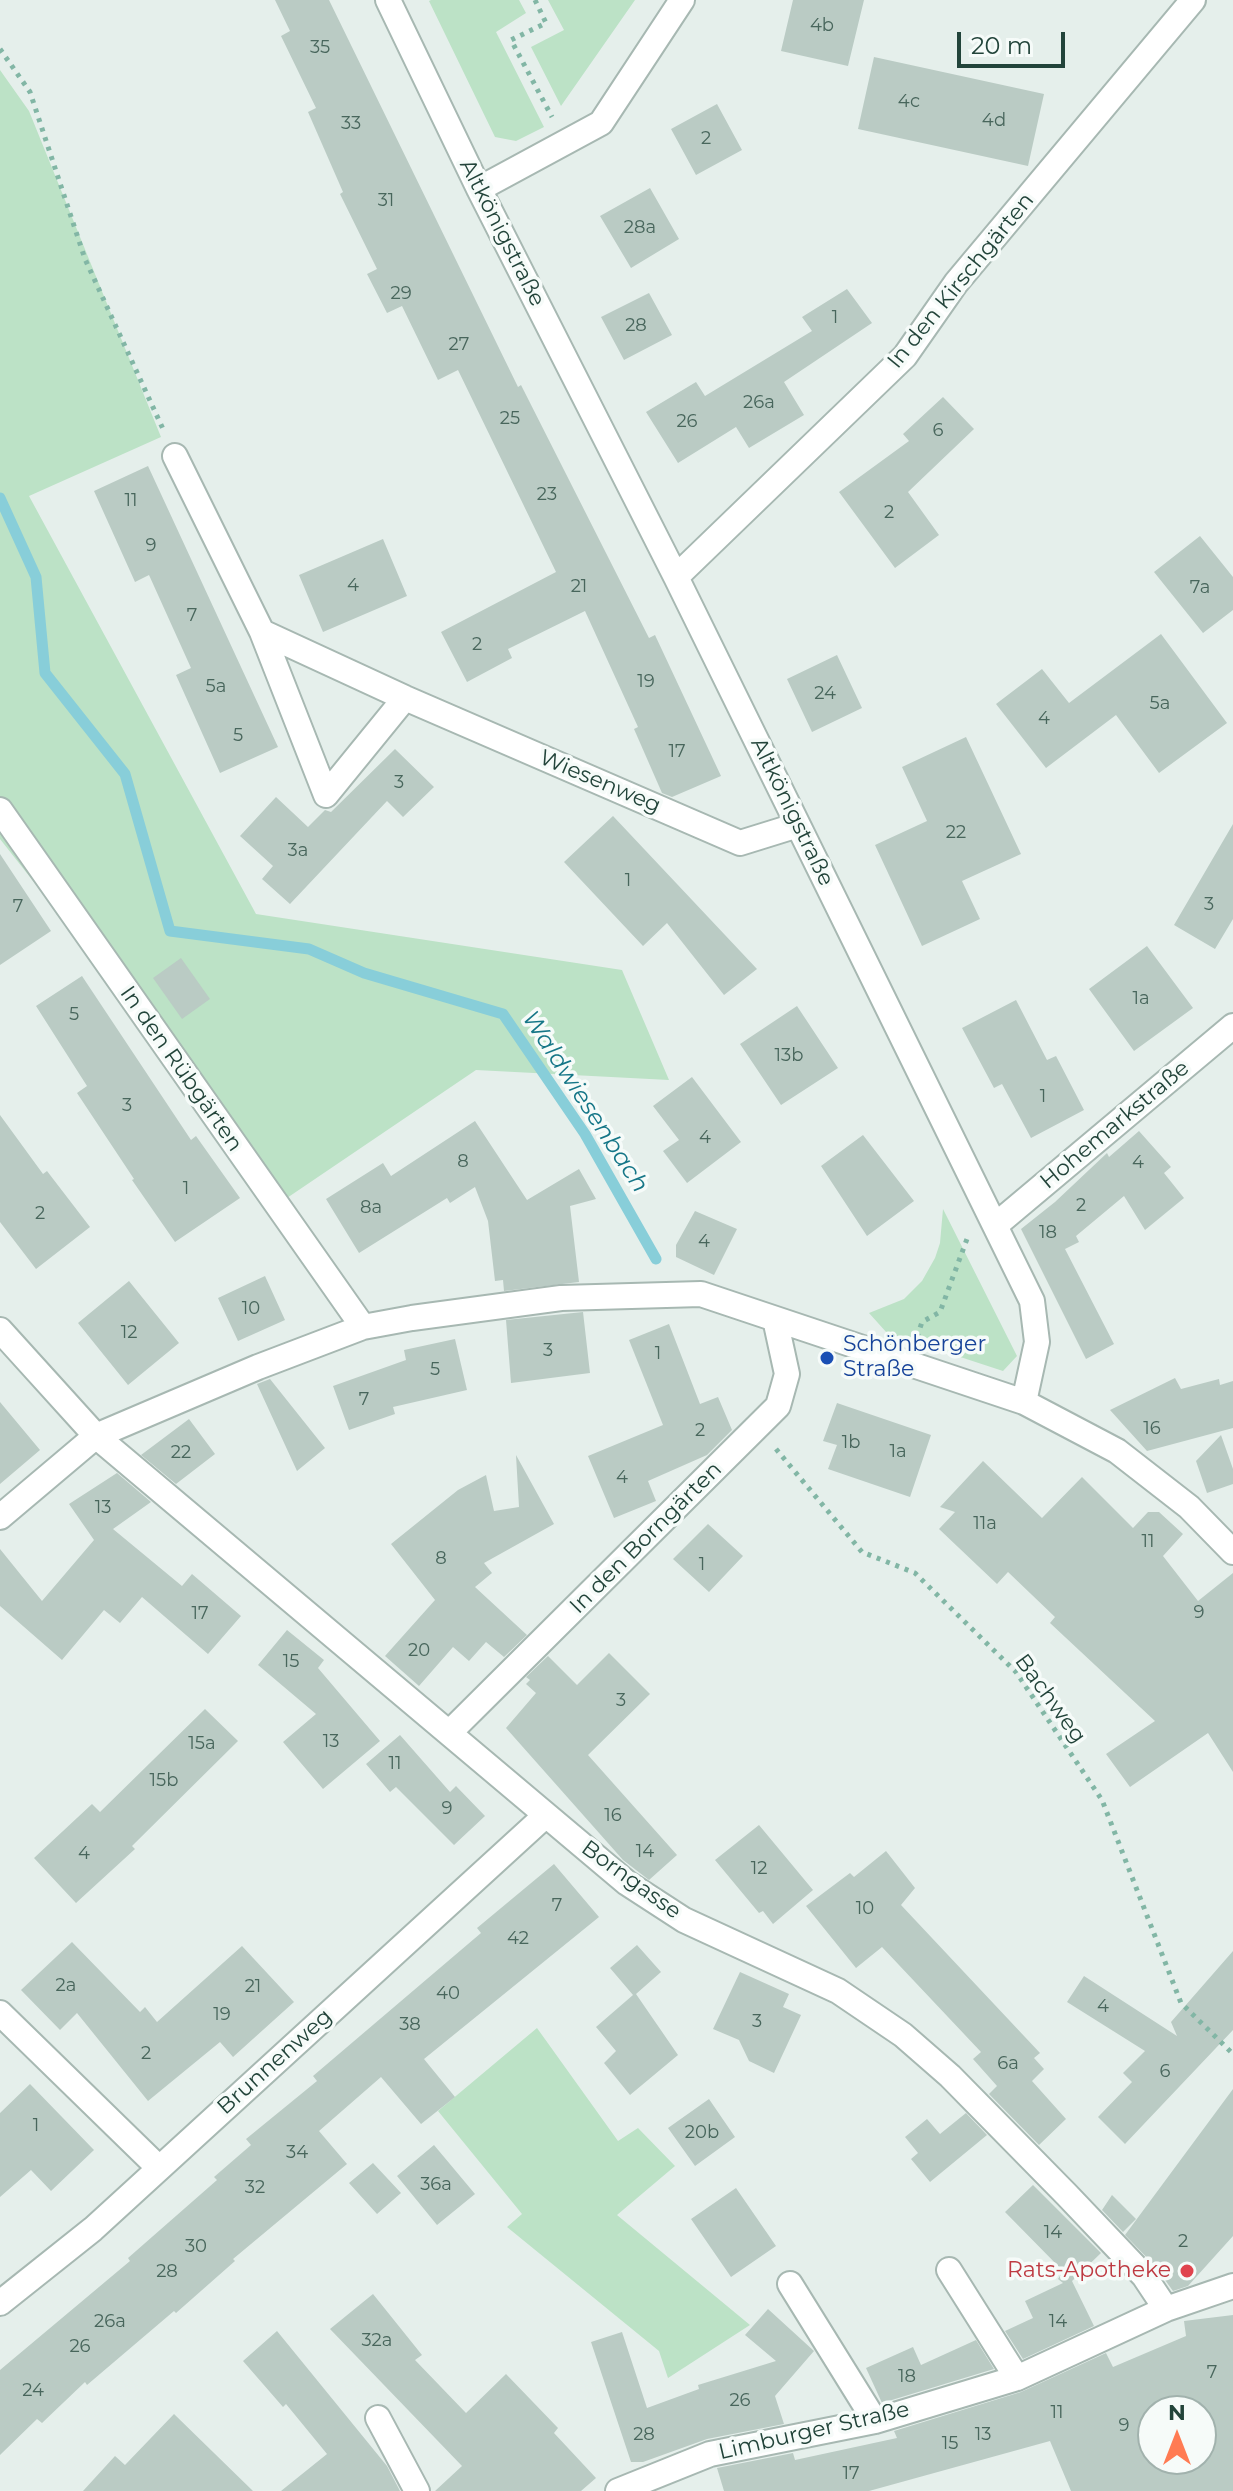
<!DOCTYPE html>
<meta charset="utf-8">
<style>
body{margin:0}
#map{position:relative;width:1233px;height:2491px;overflow:hidden;background:#e5efeb;font-family:Montserrat,sans-serif}
canvas{display:block}
.north{position:absolute;left:1137px;top:2395px;width:80px;height:80px;box-sizing:border-box;background:#f6fbf9;border:2px solid #a1b2ad;border-radius:50%;rotate:0deg;font-size:22px;font-weight:700;line-height:32px;text-align:center;color:#22443a}
.north::after{content:'';display:block;margin:auto;width:28px;height:36px;background:#ff7b53;clip-path:polygon(50% 0,100% 100%,50% 72%,0 100%)}
.scale{position:absolute;left:957px;top:32px;width:108px;height:36px;box-sizing:border-box;border:4px solid #22443a;border-top:0;padding-left:10px;font-size:24px;line-height:28px;white-space:nowrap;color:#22443a;-webkit-text-stroke:6px #f6fbf9;paint-order:stroke}
</style>
<div id="map">
<canvas width="1233" height="2491"></canvas>
<div class="north">N</div>
<div class="scale">20 m</div>
</div>
<script>
const c = document.querySelector('canvas').getContext('2d');
c.lineJoin = 'round';
function fillPath(path, color) {
  c.fillStyle = color;
  c.fill(path, 'evenodd');
}
function shape(rows) {
  const path = new Path2D();
  for (const r of rows) {
    path.moveTo(r[0], r[1]);
    for (let i = 2; i < r.length; i += 2) path.lineTo(r[i], r[i + 1]);
  }
  return path;
}
function trace(path, color, width, dash) {
  c.strokeStyle = color;
  c.lineWidth = width;
  c.lineCap = dash ? 'butt' : 'round';
  c.setLineDash(dash || []);
  c.stroke(path);
}
function write(font, color, halo, rows, align = 'center') {
  c.font = font + ' Montserrat,sans-serif';
  c.lineWidth = 7;
  c.setLineDash([]);
  c.textBaseline = 'middle';
  c.strokeStyle = halo;
  c.fillStyle = color;
  for (const [text, x, y, turn = 0] of rows) {
    c.save();
    c.translate(x, y);
    c.rotate((+turn || 0) * Math.PI / 180);
    c.textAlign = isNaN(turn) ? turn : align;
    if (halo) c.strokeText(text, 0, 0);
    c.fillText(text, 0, 0);
    c.restore();
  }
}
fillPath(shape([
 [431,0,519,0,526,13,496,32,544,127,516,141,495,137,429,1],
 [548,0,635,0,561,106,531,47,564,30],
 [0,70,29,111,161,437,29,496,256,914,622,970,669,1080,476,1070,284,1200,0,839],
 [943,1209,1017,1356,1003,1371,887,1333,869,1313,904,1299,922,1281,935,1258,940,1243],
 [537,2028,618,2141,638,2128,675,2166,617,2215,750,2325,668,2378,659,2351,507,2227,522,2214,438,2111]
]), '#bce2c6');
trace(shape([
 [0,498,36,577,45,673,125,774,170,931,309,949,364,973,503,1014,585,1134,656,1259]
]), '#88ced9', 11);
fillPath(shape([
 [275,0,329,0,518,387,521,385,649,638,655,635,721,776,672,797,662,793,634,729,638,727,585,611,508,649,512,658,467,682,441,632,556,572,458,370,438,380,402,306,387,313,367,274,377,269,340,194,343,192,308,112,316,108,281,36,290,31],
 [793,0,864,0,848,66,781,51],
 [874,57,1044,94,1028,166,858,129],
 [717,104,742,150,696,175,671,129],
 [650,188,679,239,631,268,600,216],
 [847,289,872,323,784,382,804,415,749,448,736,427,678,463,646,412,696,382,705,396,812,331,802,317],
 [649,293,672,335,624,360,601,317],
 [943,397,974,429,908,492,939,535,895,568,839,492,909,441,903,434],
 [148,466,278,747,220,773,176,675,191,668,149,575,135,582,94,491],
 [1200,536,1233,577,1233,610,1203,633,1154,572],
 [383,539,407,596,323,632,299,575],
 [1161,634,1227,723,1159,773,1116,715,1046,768,996,704,1042,669,1069,703],
 [837,655,862,708,812,732,787,679],
 [966,737,1021,854,962,881,980,919,922,946,875,845,927,821,902,767],
 [395,749,434,787,403,817,387,801,290,904,262,879,273,866,240,836,276,797,308,827,325,810,331,812],
 [613,816,757,969,724,995,667,923,643,946,564,862],
 [1233,824,1233,919,1215,949,1174,925],
 [0,854,51,931,0,965],
 [1147,946,1193,1008,1134,1051,1089,989],
 [181,958,210,999,182,1019,153,978],
 [82,976,191,1140,196,1136,240,1198,175,1242,132,1180,134,1179,77,1093,87,1086,36,1006],
 [1016,1000,1047,1060,1056,1056,1084,1110,1031,1138,1002,1084,994,1088,962,1028],
 [797,1006,838,1068,781,1105,740,1044],
 [692,1077,741,1142,687,1183,663,1151,679,1140,653,1106],
 [0,1115,43,1174,47,1171,90,1227,36,1269,0,1222],
 [475,1121,527,1200,579,1169,596,1199,570,1206,579,1282,504,1291,503,1280,495,1281,488,1221,475,1187,450,1203,447,1198,359,1253,326,1199,383,1163,391,1176],
 [1139,1131,1171,1167,1164,1173,1184,1198,1145,1230,1124,1196,1076,1236,1079,1242,1065,1249,1114,1344,1086,1359,1021,1229,1055,1202,1107,1153,1109,1157],
 [863,1135,914,1201,867,1236,821,1166],
 [695,1211,737,1229,714,1275,676,1257,676,1245],
 [265,1276,285,1320,238,1341,218,1298],
 [129,1281,179,1343,128,1385,78,1323],
 [583,1312,590,1373,511,1383,506,1320],
 [669,1324,700,1404,718,1397,732,1430,707,1455,648,1481,656,1501,614,1518,588,1456,663,1425,629,1340],
 [455,1339,467,1390,393,1407,395,1414,349,1430,333,1386,406,1360,404,1350],
 [1175,1378,1181,1389,1219,1379,1220,1385,1233,1381,1233,1428,1147,1451,1110,1410],
 [270,1379,325,1448,297,1471,257,1384],
 [0,1402,40,1450,0,1484],
 [837,1403,931,1435,910,1497,828,1469,837,1445,823,1441],
 [189,1419,215,1454,176,1484,141,1455],
 [1221,1435,1233,1469,1233,1484,1207,1493,1196,1461],
 [516,1455,554,1524,484,1563,492,1573,475,1587,527,1635,504,1657,486,1642,469,1661,453,1647,419,1686,385,1656,435,1600,391,1544,458,1490,486,1475,494,1511,519,1507],
 [983,1461,1042,1518,1082,1477,1133,1528,1148,1512,1159,1512,1183,1534,1163,1556,1198,1601,1233,1573,1233,1772,1208,1733,1130,1787,1106,1754,1155,1721,1050,1623,1055,1617,1008,1572,997,1584,939,1529,955,1512,940,1507],
 [117,1473,151,1502,113,1529,182,1586,192,1574,241,1616,208,1654,142,1597,120,1623,104,1610,62,1660,0,1606,0,1549,42,1601,94,1540,69,1504],
 [708,1524,743,1556,709,1592,673,1559],
 [287,1630,324,1660,318,1668,380,1741,323,1789,283,1742,316,1714,258,1665],
 [609,1653,650,1694,588,1755,677,1855,649,1880,623,1860,506,1728,536,1693,526,1684,530,1680,526,1677,548,1656,577,1685],
 [205,1709,238,1741,132,1846,135,1849,76,1903,34,1858,92,1804,100,1812],
 [400,1735,450,1792,456,1786,485,1816,454,1845,396,1787,390,1792,366,1764],
 [759,1825,813,1890,773,1924,763,1911,759,1913,715,1860],
 [886,1851,915,1888,901,1905,1040,2053,1034,2058,1044,2069,1032,2081,1066,2119,1039,2145,989,2094,997,2086,973,2059,981,2052,882,1947,856,1968,806,1906,850,1873,854,1877],
 [554,1864,599,1917,424,2059,455,2097,421,2124,381,2077,319,2131,347,2164,233,2259,235,2261,176,2313,174,2311,87,2385,85,2382,42,2423,37,2419,0,2455,0,2370,130,2261,128,2258,217,2180,214,2177,251,2145,246,2139,317,2081,313,2076,481,1933,477,1928],
 [72,1942,140,2012,145,2007,157,2022,242,1946,294,2002,233,2057,220,2042,148,2101,77,2013,60,2030,21,1990],
 [637,1945,661,1972,636,1994,678,2055,630,2095,604,2063,616,2051,596,2027,633,1995,610,1968],
 [1233,1951,1233,2030,1125,2144,1098,2117,1132,2082,1123,2073,1145,2051,1067,2002,1084,1976,1177,2036,1171,2022],
 [740,1972,789,1994,783,2007,801,2015,774,2073,749,2061,739,2040,713,2029],
 [30,2084,94,2150,51,2191,31,2170,0,2197,0,2113],
 [1233,2089,1233,2236,1188,2286,1173,2291,1155,2266,1125,2235],
 [709,2099,735,2137,695,2166,668,2128],
 [966,2113,987,2135,930,2182,911,2159,918,2153,905,2137,927,2119,940,2134],
 [434,2145,475,2194,437,2225,397,2176],
 [373,2163,401,2193,377,2214,349,2183],
 [1033,2185,1101,2253,1072,2281,1094,2326,1023,2359,1005,2331,1033,2318,1025,2301,1063,2283,1058,2279,1063,2271,1005,2212],
 [736,2188,776,2246,731,2277,691,2219],
 [1112,2195,1136,2219,1123,2232,1102,2210],
 [373,2294,422,2355,415,2360,466,2413,506,2374,558,2428,554,2433,596,2478,581,2491,435,2491,462,2466,330,2329],
 [768,2309,814,2351,775,2396,784,2424,707,2439,643,2462,631,2462,591,2342,622,2332,647,2408,699,2389,698,2385,776,2361,745,2335],
 [1233,2315,1233,2491,1071,2491,1050,2441,869,2491,724,2491,717,2468,793,2453,795,2460,897,2438,894,2431,1021,2392,1106,2353,1113,2367,1186,2336,1184,2321],
 [1153,2411,1201,2411,1201,2459,1153,2459],
 [277,2331,387,2466,400,2491,281,2491,327,2454,286,2404,283,2407,243,2361],
 [976,2340,994,2369,882,2403,866,2368,913,2347,921,2365],
 [174,2414,253,2491,83,2491,115,2456,125,2465]
]), '#bacbc4');
const minor = shape([
 [388,0,479,189,676,577,1032,1301,1037,1342,1024,1402],
 [479,189,601,123,682,0],
 [175,456,262,632,405,698,740,843,798,825],
 [676,577,905,356,956,283,1193,0],
 [262,632,326,795,405,698],
 [0,810,363,1327],
 [997,1224,1233,1026],
 [0,1330,96,1436,627,1883,684,1920,838,1991,903,2035,950,2076,1067,2195,1144,2276,1166,2309],
 [0,1517,96,1436,258,1367,363,1327,412,1318,561,1298,701,1294,1024,1402,1117,1451,1189,1507,1233,1552],
 [449,1733,778,1406,787,1374,775,1319],
 [0,2013,159,2168],
 [949,2270,1017,2378],
 [790,2284,875,2421],
 [0,2303,93,2229,546,1815],
 [378,2418,417,2491],
 [618,2491,710,2454,875,2421,1017,2378,1166,2309,1233,2286]
]);
trace(minor, '#a7b8b2', 28);
trace(shape([
 [535,0,546,23,511,40,552,117],
 [0,49,30,92,85,259,163,429],
 [917,1337,922,1322,940,1312,967,1239],
 [776,1449,862,1552,915,1573,1016,1672,1102,1800,1181,2003,1233,2054]
]), '#82b6a5', 5, [4, 6]);
trace(minor, '#fff', 24);
for (const [x, y, r, color] of [
 [827,1358,8,"#1a4fb4"],
 [1187,2271,8,"#e0444e"]
]) {
  const dot = new Path2D();
  dot.arc(x, y, r, 0, 2 * Math.PI);
  c.fillStyle = color;
  c.fill(dot);
  trace(dot, '#f6fbf9', 3);
}
write('18px', '#48665c', null, [
 ["4b",822,26],
 ["35",320,48],
 ["4c",909,102],
 ["4d",994,121],
 ["33",351,124],
 ["2",706,139],
 ["31",386,201],
 ["28a",640,228],
 ["29",401,294],
 ["1",835,318],
 ["28",636,326],
 ["27",459,345],
 ["26a",759,403],
 ["25",510,419],
 ["26",687,422],
 ["6",938,431],
 ["23",547,495],
 ["11",131,501],
 ["2",889,513],
 ["9",151,546],
 ["4",353,586],
 ["21",579,587],
 ["7a",1200,588],
 ["7",192,616],
 ["2",477,645],
 ["19",646,682],
 ["5a",216,687],
 ["24",825,694],
 ["5a",1160,704],
 ["4",1044,719],
 ["5",238,736],
 ["17",677,752],
 ["3",399,783],
 ["22",956,833],
 ["3a",298,851],
 ["1",628,881],
 ["3",1209,905],
 ["7",18,907],
 ["1a",1141,999],
 ["5",74,1015],
 ["13b",789,1056],
 ["1",1043,1097],
 ["3",127,1106],
 ["4",705,1138],
 ["8",463,1162],
 ["4",1138,1163],
 ["1",186,1189],
 ["2",1081,1206],
 ["8a",371,1208],
 ["2",40,1214],
 ["18",1048,1233],
 ["4",704,1242],
 ["10",251,1309],
 ["12",129,1333],
 ["3",548,1351],
 ["1",658,1354],
 ["5",435,1370],
 ["7",364,1400],
 ["16",1152,1429],
 ["2",700,1431],
 ["1b",851,1443],
 ["1a",898,1452],
 ["22",181,1453],
 ["4",622,1478],
 ["13",103,1508],
 ["11a",985,1524],
 ["11",1148,1542],
 ["8",441,1559],
 ["1",702,1565],
 ["9",1199,1613],
 ["17",200,1614],
 ["20",419,1651],
 ["15",291,1662],
 ["3",621,1701],
 ["13",331,1742],
 ["15a",202,1744],
 ["11",395,1764],
 ["15b",164,1781],
 ["9",447,1809],
 ["16",613,1816],
 ["14",645,1852],
 ["4",84,1854],
 ["12",759,1869],
 ["7",557,1906],
 ["10",865,1909],
 ["42",518,1939],
 ["2a",66,1986],
 ["21",253,1987],
 ["40",448,1994],
 ["4",1103,2007],
 ["19",222,2015],
 ["3",757,2022],
 ["38",410,2025],
 ["2",146,2054],
 ["6a",1008,2064],
 ["6",1165,2072],
 ["1",36,2126],
 ["20b",702,2133],
 ["34",297,2153],
 ["36a",436,2185],
 ["32",255,2188],
 ["14",1053,2233],
 ["2",1183,2242],
 ["30",196,2247],
 ["28",167,2272],
 ["26a",110,2322],
 ["14",1058,2322],
 ["32a",377,2341],
 ["26",80,2347],
 ["7",1212,2373],
 ["18",907,2377],
 ["24",33,2391],
 ["26",740,2401],
 ["11",1057,2413],
 ["9",1124,2426],
 ["28",644,2435],
 ["13",983,2435],
 ["15",950,2444],
 ["17",851,2474]
]);
write('22px', '#22443a', '#f6fbf9', [
 ["Altkönigstraße",502,233,63],
 ["In den Kirschgärten",961,281,-51],
 ["Wiesenweg",600,782,23],
 ["Altkönigstraße",792,812,64],
 ["In den Rübgärten",181,1069,55],
 ["Hohemarkstraße",1115,1125,-40],
 ["In den Borngärten",646,1538,-45],
 ["Bachweg",1050,1699,54],
 ["Borngasse",631,1880,36],
 ["Brunnenweg",275,2062,-42],
 ["Limburger Straße",814,2431,-13]
]);
write('22px', '#164399', '#f6fbf9', [
 ["Schönberger",843,1345],
 ["Straße",843,1370]
], 'left');
write('22px', '#be3a42', '#f6fbf9', [
 ["Rats-Apotheke",1171,2271]
], 'right');
write('italic 24px', '#157687', '#f6fbf9', [
 ["Waldwiesenbach",585,1102,57]
]);
</script>
